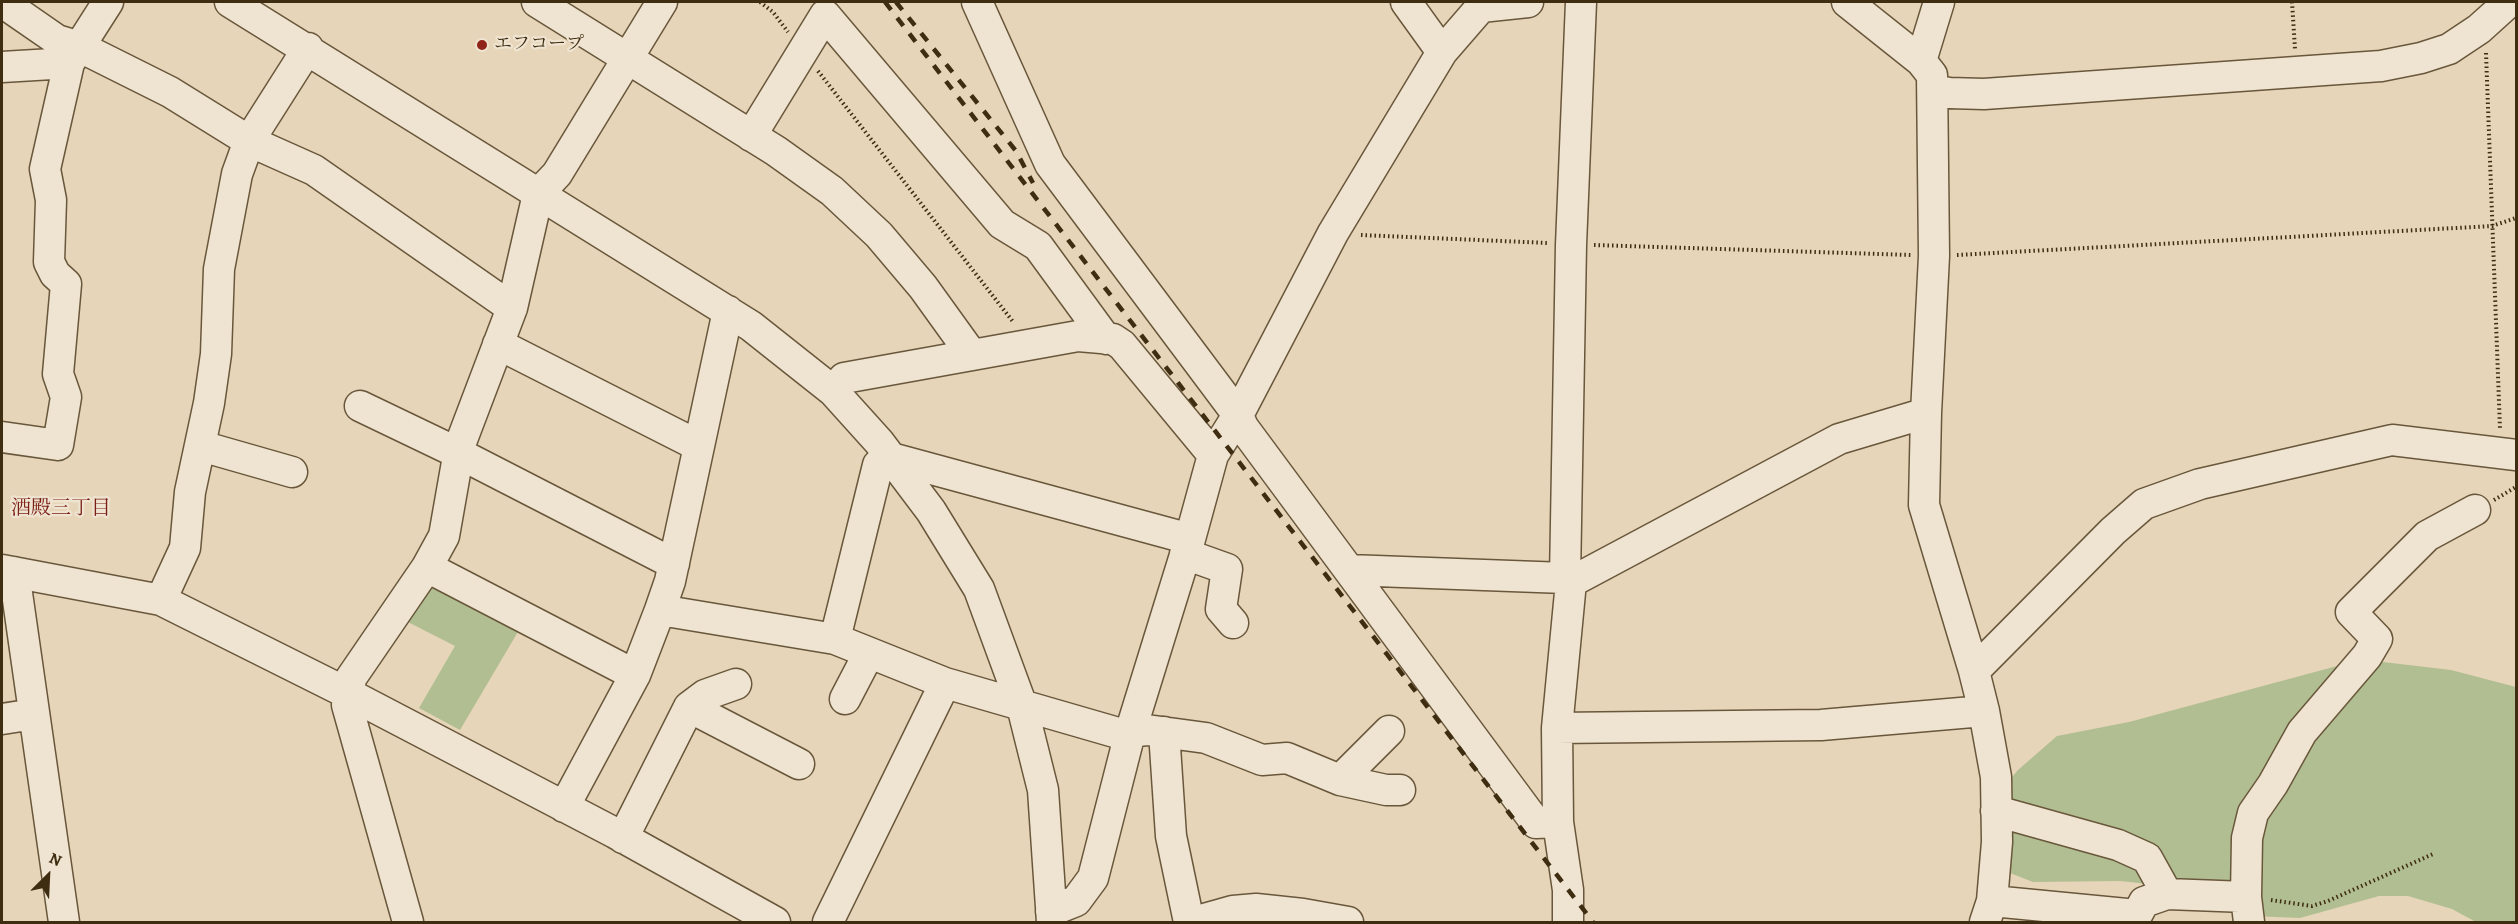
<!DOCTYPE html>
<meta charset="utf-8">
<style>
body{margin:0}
#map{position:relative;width:2518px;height:924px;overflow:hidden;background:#e6d5b8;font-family:Alegreya,serif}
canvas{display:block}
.frame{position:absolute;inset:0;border:3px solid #3f2d11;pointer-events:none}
.north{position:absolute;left:18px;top:846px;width:60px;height:60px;-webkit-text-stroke:4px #efe4d1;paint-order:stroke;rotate:24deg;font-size:16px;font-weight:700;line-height:24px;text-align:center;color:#3f2d11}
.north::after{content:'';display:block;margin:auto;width:21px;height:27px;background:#3f2d11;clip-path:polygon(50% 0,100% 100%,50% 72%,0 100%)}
</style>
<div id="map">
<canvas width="2518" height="924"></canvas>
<div class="frame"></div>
<div class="north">N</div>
</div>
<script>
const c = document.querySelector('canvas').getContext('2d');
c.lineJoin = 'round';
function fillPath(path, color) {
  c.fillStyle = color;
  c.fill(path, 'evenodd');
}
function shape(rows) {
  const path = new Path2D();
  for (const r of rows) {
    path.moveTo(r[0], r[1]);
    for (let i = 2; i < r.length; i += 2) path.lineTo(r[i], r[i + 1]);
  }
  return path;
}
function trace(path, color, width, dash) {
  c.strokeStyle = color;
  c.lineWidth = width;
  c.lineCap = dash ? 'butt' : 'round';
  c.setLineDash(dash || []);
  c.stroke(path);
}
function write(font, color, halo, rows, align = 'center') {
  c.font = font + ' Alegreya,"Noto Serif JP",serif';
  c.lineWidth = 4.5;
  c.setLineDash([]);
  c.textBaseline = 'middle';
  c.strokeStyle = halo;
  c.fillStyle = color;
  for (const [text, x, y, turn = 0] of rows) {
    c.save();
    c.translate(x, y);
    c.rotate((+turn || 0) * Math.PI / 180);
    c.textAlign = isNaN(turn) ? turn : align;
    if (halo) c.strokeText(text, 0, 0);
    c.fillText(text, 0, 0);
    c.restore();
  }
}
fillPath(shape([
 [427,579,522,625,460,730,419,708,455,646,402,619],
 [2352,662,2383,662,2451,670,2516,687,2516,922,2476,922,2452,909,2408,896,2379,896,2300,918,2250,916,2167,886,2120,881,2033,882,2010,873,1987,852,1998,794,2018,770,2057,736,2129,722]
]), '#b1be92');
const minor = shape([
 [2,2,57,40,80,47,170,92,249,141,314,170,512,308],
 [230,2,751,326,833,391,879,442,931,511,979,589,1022,706,1043,790,1052,922],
 [537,2,776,151,832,191,879,235,923,287,972,355],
 [977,2,1050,164,1238,415,1243,427,1536,823,1558,822],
 [1406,2,1442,52],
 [1847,2,1921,61,1932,75,1934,256,1926,413,1924,505,1974,671,1984,711,1996,777,1997,842,1992,901,1985,922],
 [1921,61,1939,2],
 [2,67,69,63,108,2],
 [1933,90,1949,93,1984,94,2381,66,2421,58,2449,49,2479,29,2509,2],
 [751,136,825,15,1002,224,1038,246,1106,339],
 [498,344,699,446],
 [833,391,844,378,1078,336,1113,339,1122,345,1213,455],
 [360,406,458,453,674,564],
 [2,437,58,445,66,397,58,374,66,284,55,274,49,262,51,200,45,169,69,63],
 [201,446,292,472],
 [1185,554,1227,569,1221,609,1233,623],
 [427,567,635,675,660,610,835,639,945,683,1118,733,1147,730,1206,738,1262,760,1287,758,1340,780,1386,790,1400,790],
 [2,570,161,600,349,694,615,833,775,922],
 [1349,570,1565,578],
 [14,572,64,922],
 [1571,582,1565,578,1571,245,1581,2],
 [1571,582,1839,439,1926,413],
 [161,600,185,548,190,492,209,403,216,354,219,269,237,174,249,141,308,48],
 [660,610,670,581,728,311],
 [835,639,878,465,891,458,1190,539],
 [1974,671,2113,531,2144,504,2200,484,2392,440,2516,455],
 [845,699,869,653],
 [689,707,799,764],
 [2,719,34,714],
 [1557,728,1821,725,1984,711],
 [1164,732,1171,836,1189,922],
 [1340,780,1389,731],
 [564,807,635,675],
 [1996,811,2118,845,2147,858,2167,894],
 [623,838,689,707,705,695,736,684],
 [1992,901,2137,915,2144,902,2167,894,2246,897],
 [1051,911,1076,901,1093,878,1130,733,1190,539,1213,455,1238,415,1333,233,1442,52,1481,7,1528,2],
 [408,922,347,705,351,678,427,567,444,536,460,445,512,308,538,194,557,174,662,2],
 [828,922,945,683],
 [1194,922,1233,911,1256,909,1303,914,1348,922],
 [1568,922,1568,890,1558,822,1557,728,1571,582],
 [2249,922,2246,897,2247,838,2253,813,2273,784,2302,732,2367,656,2377,639,2351,612,2427,536,2475,510]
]);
trace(minor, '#69573b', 33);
trace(shape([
 [760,2,773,12,788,32],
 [2292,2,2295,49],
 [2486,53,2500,429],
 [818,71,1014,323],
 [1361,235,1548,243],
 [1594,245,1911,255],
 [1957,255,2492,226,2516,218],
 [2494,500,2516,487],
 [2271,900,2312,906,2328,901,2433,854]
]), '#3f2d11', 4, [1.5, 3]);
trace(minor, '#efe4d1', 30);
trace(shape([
 [885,2,1593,922],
 [896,2,1016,151,1033,183]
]), '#3f2d11', 4.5, [10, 10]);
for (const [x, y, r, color] of [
 [482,45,6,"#8f2418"]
]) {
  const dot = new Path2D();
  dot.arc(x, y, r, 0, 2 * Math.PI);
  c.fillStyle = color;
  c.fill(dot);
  trace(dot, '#efe4d1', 2);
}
write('18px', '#3f2d11', '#efe4d1', [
 ["エフコープ",494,45]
], 'left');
write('20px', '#7a1f14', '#efe4d1', [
 ["酒殿三丁目",61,509]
]);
</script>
